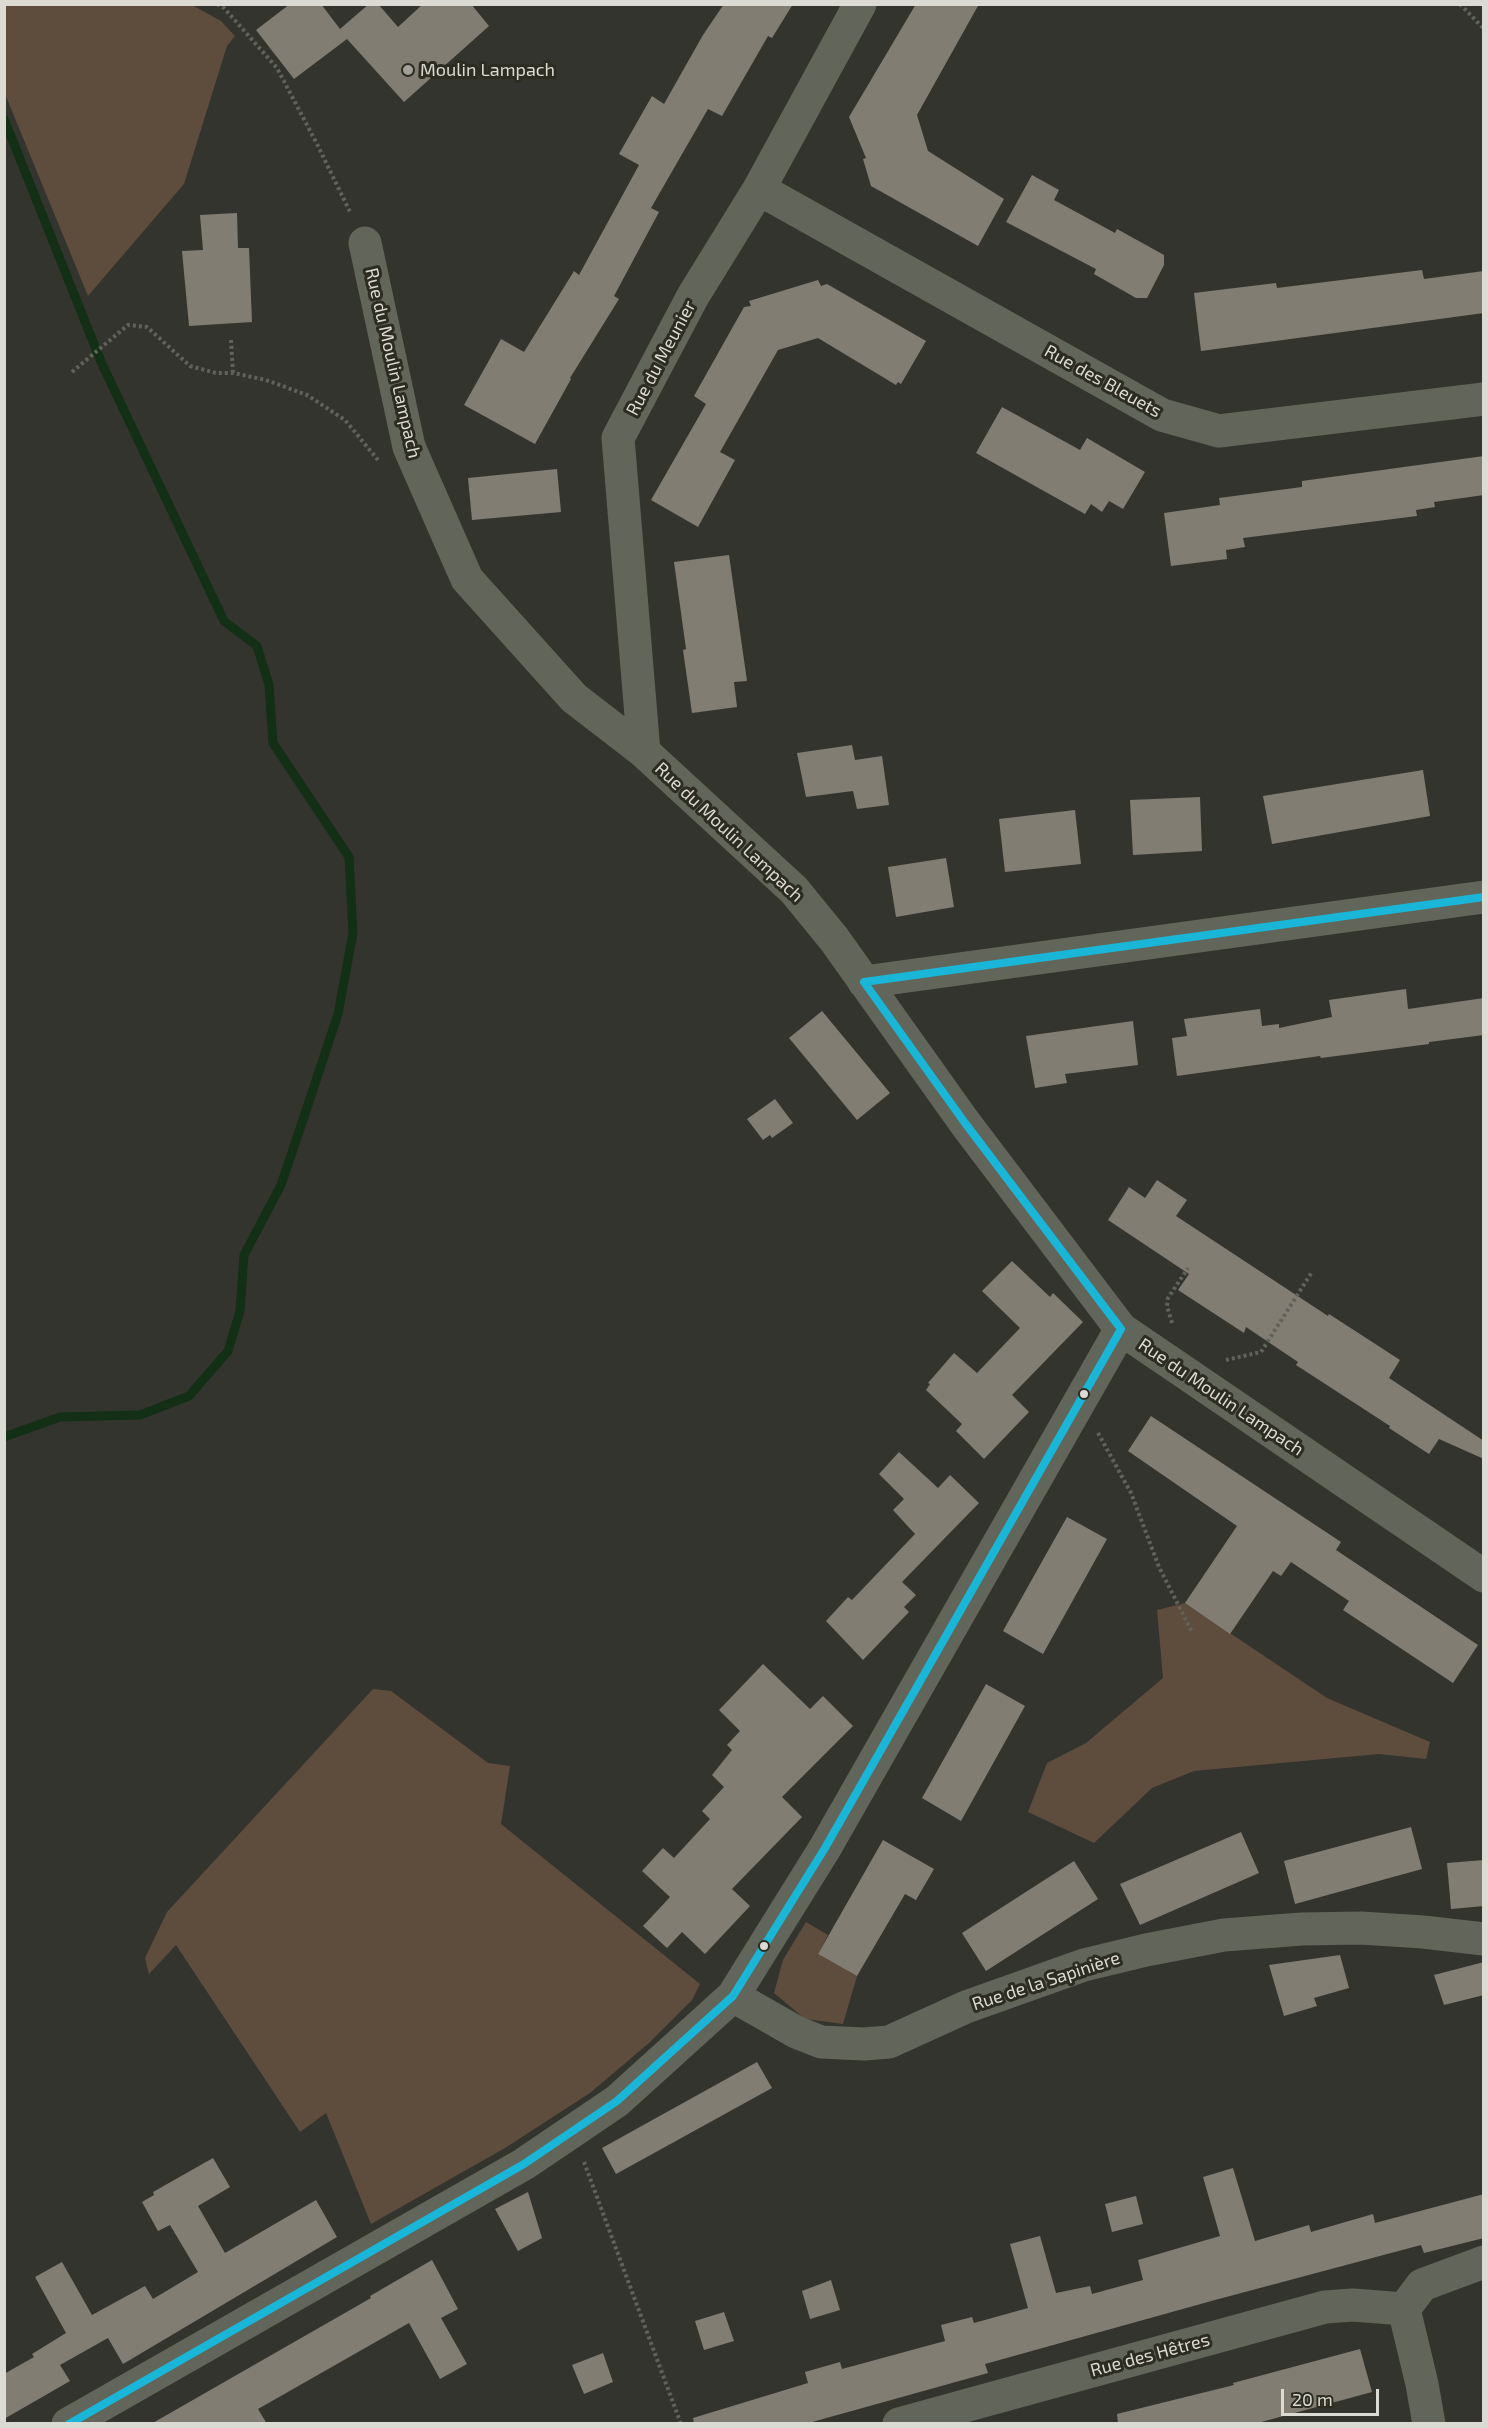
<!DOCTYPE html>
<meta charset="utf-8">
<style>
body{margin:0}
#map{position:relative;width:1488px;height:2428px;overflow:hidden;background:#34342e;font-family:"Exo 2",sans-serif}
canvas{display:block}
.frame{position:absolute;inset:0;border:6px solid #dbdbd3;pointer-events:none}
.scale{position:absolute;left:1281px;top:2389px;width:98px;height:27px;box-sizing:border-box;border:3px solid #dbdbd3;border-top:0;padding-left:8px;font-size:18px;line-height:21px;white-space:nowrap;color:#dbdbd3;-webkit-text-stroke:4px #2d2c21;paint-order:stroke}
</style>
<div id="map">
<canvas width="1488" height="2428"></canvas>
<div class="frame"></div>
<div class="scale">20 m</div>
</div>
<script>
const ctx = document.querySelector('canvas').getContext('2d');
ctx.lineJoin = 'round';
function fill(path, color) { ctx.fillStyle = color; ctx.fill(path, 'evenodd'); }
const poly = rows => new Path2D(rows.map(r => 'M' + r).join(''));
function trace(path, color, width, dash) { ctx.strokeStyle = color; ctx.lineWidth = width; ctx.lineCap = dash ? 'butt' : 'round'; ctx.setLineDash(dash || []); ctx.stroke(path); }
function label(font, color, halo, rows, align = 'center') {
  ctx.font = font + ' "Exo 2",sans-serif'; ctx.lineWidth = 6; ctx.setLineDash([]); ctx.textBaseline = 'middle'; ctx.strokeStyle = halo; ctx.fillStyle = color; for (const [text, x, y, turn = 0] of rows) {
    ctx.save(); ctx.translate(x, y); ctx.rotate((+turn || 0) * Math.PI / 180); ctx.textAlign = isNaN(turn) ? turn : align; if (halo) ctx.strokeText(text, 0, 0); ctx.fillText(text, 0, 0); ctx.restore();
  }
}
const green = poly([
 [4,5,192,5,221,21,235,36,227,46,184,184,88,296,5,94],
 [1185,1603,1327,1698,1430,1742,1426,1759,1379,1754,1194,1771,1152,1788,1094,1843,1028,1812,1047,1763,1086,1743,1163,1678,1157,1610],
 [373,1689,391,1691,488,1763,510,1766,501,1824,700,1984,692,2000,649,2043,590,2093,505,2148,371,2224,326,2113,300,2132,176,1945,149,1974,145,1958,167,1912],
 [806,1922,828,1935,818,1954,857,1976,843,2024,805,2019,774,1993,783,1960]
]);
const stream = poly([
 [4,119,102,364,224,621,257,646,269,685,273,743,349,857,353,933,338,1014,305,1114,281,1185,244,1255,240,1311,228,1351,189,1396,140,1415,60,1417,4,1437]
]);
const building = poly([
 [290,4,321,4,340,29,369,4,378,4,398,27,423,4,471,4,489,26,404,102,347,39,294,79,256,30],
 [724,4,793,4,772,38,768,36,722,116,708,109,651,208,659,212,614,296,619,299,570,378,571,379,535,444,464,405,501,339,524,352,574,271,579,275,639,165,619,154,652,96,664,104,703,35],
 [916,4,979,4,917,115,928,151,1004,199,978,246,871,186,863,159,866,158,849,117],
 [1032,175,1059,190,1054,200,1115,233,1117,229,1164,255,1164,265,1147,298,1136,298,1094,274,1096,269,1006,222],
 [237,213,238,248,249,248,252,322,189,326,182,251,203,250,200,215],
 [1422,270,1424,279,1484,271,1484,313,1201,351,1194,293,1276,283,1277,288],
 [818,280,821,286,827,284,926,341,901,384,898,382,896,385,818,338,778,350,720,452,735,460,698,527,651,500,706,404,694,396,744,307,751,306,749,301],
 [1002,407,1080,450,1087,438,1145,472,1123,509,1109,501,1102,512,1091,504,1085,514,976,453],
 [1484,456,1484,495,1434,502,1435,507,1416,510,1417,516,1243,538,1245,547,1226,550,1227,559,1171,566,1164,513,1220,505,1219,498,1302,487,1302,481],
 [557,469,561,512,472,520,468,478],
 [729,555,747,681,734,682,737,707,692,713,683,650,686,649,674,562],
 [852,745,855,760,882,756,889,805,857,809,853,791,806,797,797,753],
 [1423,770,1430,816,1272,844,1263,796],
 [1200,797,1202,851,1133,855,1130,800],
 [1075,810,1081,864,1005,872,999,819],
 [946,858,954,907,896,917,888,867],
 [1406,989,1408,1009,1484,998,1484,1035,1429,1042,1429,1044,1321,1058,1320,1056,1177,1076,1172,1038,1187,1036,1184,1019,1260,1009,1262,1026,1279,1024,1279,1028,1332,1017,1329,1000],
 [822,1011,890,1093,857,1120,789,1038],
 [1133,1021,1138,1065,1065,1074,1067,1083,1035,1088,1026,1036],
 [775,1099,793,1123,772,1138,770,1135,763,1140,747,1119],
 [1157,1180,1187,1200,1176,1216,1328,1316,1329,1314,1400,1360,1389,1378,1484,1441,1484,1459,1439,1439,1429,1454,1389,1428,1390,1426,1296,1365,1298,1362,1246,1327,1244,1333,1178,1290,1189,1274,1108,1220,1129,1187,1145,1198],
 [1012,1261,1050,1297,1053,1293,1083,1322,1012,1395,1029,1412,984,1459,956,1431,962,1424,926,1390,930,1384,928,1383,954,1353,977,1373,1020,1328,982,1291],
 [1151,1416,1341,1542,1336,1550,1478,1645,1453,1683,1343,1610,1349,1601,1291,1562,1281,1576,1273,1571,1230,1634,1185,1603,1237,1526,1128,1451],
 [899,1452,938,1488,950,1475,979,1503,902,1582,916,1595,904,1607,909,1612,863,1660,826,1621,848,1597,852,1600,915,1534,893,1510,904,1499,879,1474],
 [1067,1517,1107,1539,1043,1654,1003,1631],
 [763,1664,810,1709,823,1696,853,1726,782,1797,802,1817,732,1889,750,1906,705,1954,682,1932,667,1948,643,1926,670,1897,642,1871,663,1848,674,1858,710,1819,702,1811,724,1787,712,1775,732,1750,727,1745,740,1731,719,1710],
 [986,1684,1025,1706,961,1821,922,1798],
 [1411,1827,1422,1869,1295,1904,1284,1861],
 [1241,1832,1259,1873,1140,1925,1120,1884],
 [883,1840,934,1869,916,1900,905,1894,857,1976,818,1954],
 [1484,1860,1484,1906,1451,1909,1447,1863],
 [1074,1861,1098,1899,986,1971,962,1933],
 [1340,1955,1349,1988,1314,1998,1317,2006,1284,2016,1269,1965],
 [1484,1962,1484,1995,1444,2005,1434,1975],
 [757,2062,772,2088,616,2174,602,2148],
 [213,2158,230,2187,198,2206,225,2253,316,2200,337,2237,123,2364,108,2338,60,2365,70,2381,4,2419,4,2374,34,2357,32,2354,66,2333,35,2277,62,2262,92,2315,145,2286,153,2299,198,2272,170,2225,158,2231,142,2202,154,2195,153,2192],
 [1233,2168,1255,2241,1309,2225,1311,2232,1373,2214,1375,2223,1484,2194,1484,2238,1424,2253,1421,2245,1215,2300,985,2364,988,2373,805,2424,694,2424,693,2418,808,2383,805,2372,840,2362,842,2369,945,2341,941,2325,972,2317,974,2323,1028,2308,1010,2244,1040,2236,1056,2293,1090,2286,1092,2294,1143,2280,1138,2260,1220,2236,1203,2177],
 [528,2192,542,2238,518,2251,495,2209],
 [1136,2196,1143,2224,1112,2232,1105,2204],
 [432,2260,458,2309,441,2318,467,2364,440,2379,409,2323,258,2409,267,2424,151,2424,371,2298,370,2296],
 [831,2280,840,2310,810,2319,802,2291],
 [724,2312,734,2341,704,2350,695,2321],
 [1360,2349,1372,2392,1254,2424,1118,2424,1117,2414,1234,2385,1233,2383],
 [603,2353,613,2382,584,2394,572,2365]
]);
const path = poly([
 [217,4,224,8,277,68,316,142,351,214],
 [1460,4,1484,29],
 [231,340,233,373],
 [72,372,128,325,147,327,190,366,216,373,233,373,266,380,307,395,345,420,378,460],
 [1172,1323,1167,1306,1168,1298,1188,1268],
 [1226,1360,1261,1352,1312,1272],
 [1098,1433,1131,1493,1159,1567,1192,1632],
 [584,2162,681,2424]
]);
const street = poly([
 [759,189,1162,415,1219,431,1484,399],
 [365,243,409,447,467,579,574,698,644,752,794,890,834,939,965,1123,1121,1329,1484,1576],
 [644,752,618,438,693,296,759,189,860,4],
 [864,982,1484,897],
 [733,1996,796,2032,821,2042,864,2044,889,2042,966,2007,1084,1965,1146,1950,1224,1935,1302,1929,1361,1928,1423,1932,1484,1939],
 [1404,2309,1422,2384,1429,2424],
 [1404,2309,1422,2285,1484,2262],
 [68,2424,524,2164,617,2101,733,1996,825,1848,1121,1329],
 [899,2424,1325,2307,1353,2305,1404,2309]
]);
const bus1 = poly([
 [69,2424,524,2164,617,2101,733,1996,825,1848,1121,1329,965,1123,864,982,1484,897]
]);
const markers = [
 [408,70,6,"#a1a199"],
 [1084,1394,5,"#dbdbd3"],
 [764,1946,5,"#dbdbd3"]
];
const poiNames = [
 ["Moulin Lampach",420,70]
];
const streetNames = [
 ["Rue du Meunier",661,358,-62],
 ["Rue du Moulin Lampach",393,363,77],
 ["Rue des Bleuets",1103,381,29],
 ["Rue du Moulin Lampach",729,832,43],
 ["Rue du Moulin Lampach",1221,1397,34],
 ["Rue de la Sapinière",1046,1981,-18],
 ["Rue des Hêtres",1150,2355,-15]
];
fill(green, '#5e4c3d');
trace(stream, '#132f16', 9);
fill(building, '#827d73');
trace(path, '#60635a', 4, [3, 3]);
trace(street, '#62665a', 33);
trace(bus1, '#1ab6d8', 8);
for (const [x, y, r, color] of markers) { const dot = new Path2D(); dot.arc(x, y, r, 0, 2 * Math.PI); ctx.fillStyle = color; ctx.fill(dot); trace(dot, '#2d2c21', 2); }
label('18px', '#dbdbd3', '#2d2c21', poiNames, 'left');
label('18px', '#dbdbd3', '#2d2c21', streetNames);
</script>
